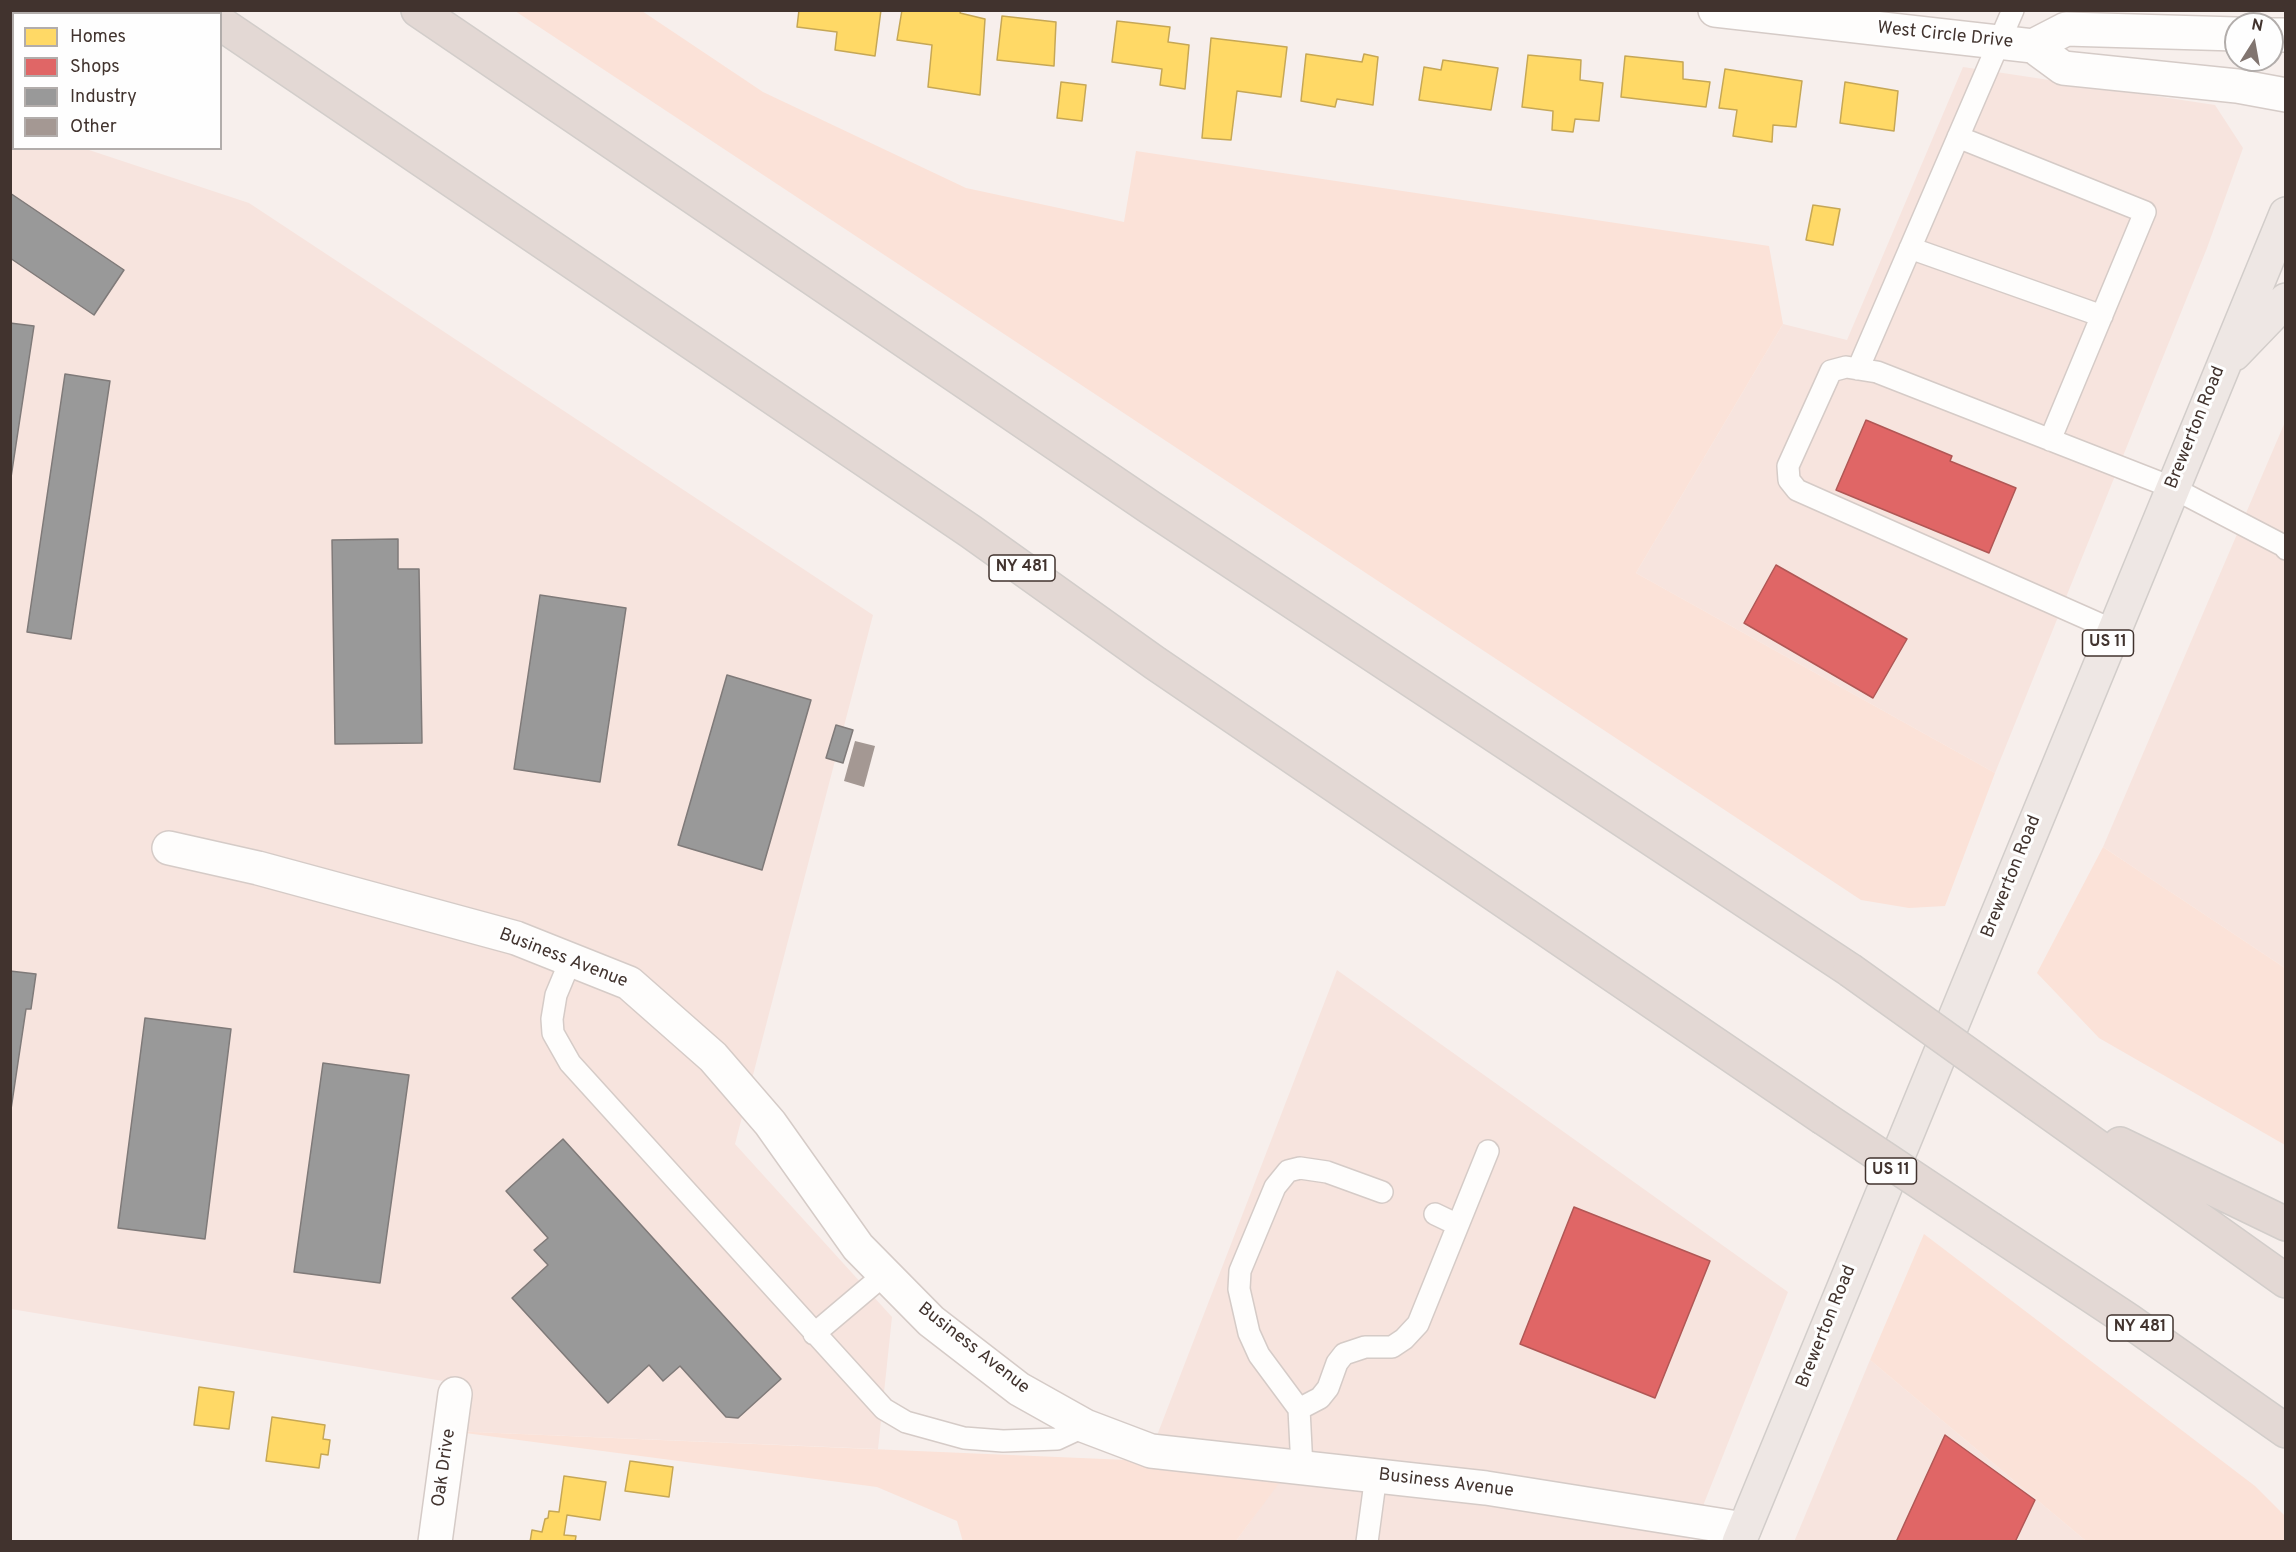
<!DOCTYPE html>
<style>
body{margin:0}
#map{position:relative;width:2296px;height:1552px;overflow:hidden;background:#f7efec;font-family:Overpass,sans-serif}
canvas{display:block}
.frame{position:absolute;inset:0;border:12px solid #41332e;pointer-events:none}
.legend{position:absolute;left:12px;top:12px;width:210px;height:138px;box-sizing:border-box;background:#fefefe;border:2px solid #b2adab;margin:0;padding:8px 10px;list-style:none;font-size:18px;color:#41332e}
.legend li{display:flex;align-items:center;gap:12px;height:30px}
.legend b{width:30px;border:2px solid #b2adab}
.north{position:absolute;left:2224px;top:12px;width:60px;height:60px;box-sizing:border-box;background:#fefefe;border:2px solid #b2adab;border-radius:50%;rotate:11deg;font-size:16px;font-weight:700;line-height:24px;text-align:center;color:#41332e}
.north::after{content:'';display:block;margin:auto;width:21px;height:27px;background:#817570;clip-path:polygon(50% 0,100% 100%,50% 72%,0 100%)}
</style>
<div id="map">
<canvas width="2296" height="1552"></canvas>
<div class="frame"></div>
<ul class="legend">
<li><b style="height:16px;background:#ffd966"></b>Homes</li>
<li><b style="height:16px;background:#e06666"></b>Shops</li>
<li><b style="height:16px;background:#999"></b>Industry</li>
<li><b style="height:16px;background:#a49893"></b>Other</li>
</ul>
<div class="north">N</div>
</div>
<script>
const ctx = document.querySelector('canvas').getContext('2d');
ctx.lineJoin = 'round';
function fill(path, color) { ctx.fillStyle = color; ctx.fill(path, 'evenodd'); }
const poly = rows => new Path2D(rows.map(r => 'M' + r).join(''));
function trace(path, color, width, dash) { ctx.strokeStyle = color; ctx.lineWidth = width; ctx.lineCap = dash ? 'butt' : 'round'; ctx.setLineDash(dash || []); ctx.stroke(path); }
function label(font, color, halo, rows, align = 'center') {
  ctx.font = font + ' Overpass,sans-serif'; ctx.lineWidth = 6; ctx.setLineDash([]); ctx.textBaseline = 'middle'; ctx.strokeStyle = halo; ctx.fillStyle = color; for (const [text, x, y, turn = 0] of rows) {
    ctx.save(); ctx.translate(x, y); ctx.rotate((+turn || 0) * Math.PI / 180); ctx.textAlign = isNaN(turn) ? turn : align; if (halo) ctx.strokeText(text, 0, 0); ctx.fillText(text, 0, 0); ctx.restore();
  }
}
const built = poly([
 [1963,67,2215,105,2243,148,2207,248,1995,773,1636,573,1783,324,1847,340],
 [10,124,13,125,14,148,86,149,249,203,873,615,735,1144,892,1317,878,1449,450,1431,449,1382,11,1309],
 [2285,422,2285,968,2103,847],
 [1337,970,1788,1292,1689,1541,1236,1541,1288,1469,1151,1451],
 [1870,1360,2086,1541,1794,1542]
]);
const green = poly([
 [515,11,642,11,763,92,966,188,1124,222,1136,151,1769,246,1783,324,1636,573,1995,773,1945,906,1909,908,1861,900],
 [2103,847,2285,968,2285,1145,2099,1038,2037,973],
 [1924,1234,2255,1486,2285,1516,2285,1541,2086,1541,1870,1360],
 [450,1431,1291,1467,1236,1541,963,1542,957,1521,877,1487]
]);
const homes = poly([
 [799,10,881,10,875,56,835,50,837,32,797,27,799,10],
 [902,10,961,10,960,13,985,19,980,95,928,87,932,45,897,40,902,10],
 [1002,16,1056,22,1054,66,997,60,1002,16],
 [1117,21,1170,27,1168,42,1189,45,1185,89,1160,85,1162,69,1112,62,1117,21],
 [1211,38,1287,47,1281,97,1237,91,1231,140,1202,138,1211,38],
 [1306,54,1362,62,1364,54,1378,57,1373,105,1337,99,1335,107,1301,101,1306,54],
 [1528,55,1581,60,1580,80,1603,83,1599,121,1575,119,1573,132,1552,130,1553,111,1522,107,1528,55],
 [1625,56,1683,62,1683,79,1710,82,1706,107,1621,97,1625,56],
 [1443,60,1498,68,1491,110,1419,100,1424,67,1441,70,1443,60],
 [1725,69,1802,81,1796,127,1773,125,1772,142,1733,136,1737,110,1719,108,1725,69],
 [1061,82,1086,85,1082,121,1057,118,1061,82],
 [1845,82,1898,91,1894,131,1840,123,1845,82],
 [1813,205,1840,209,1833,245,1806,240,1813,205],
 [199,1387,234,1392,229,1429,194,1425,199,1387],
 [272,1417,325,1425,323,1439,330,1440,328,1455,321,1454,319,1468,266,1461,272,1417],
 [630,1461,673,1467,669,1497,625,1491,630,1461],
 [564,1476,606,1482,600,1520,567,1515,564,1535,576,1536,575,1542,530,1542,532,1530,542,1532,545,1519,548,1518,549,1511,559,1512,564,1476]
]);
const shops = poly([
 [1866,420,1952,456,1950,461,2016,488,1989,553,1836,490,1866,420],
 [1776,565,1907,639,1873,698,1744,623,1776,565],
 [1574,1207,1710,1261,1655,1398,1520,1344,1574,1207],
 [1945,1435,2035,1500,2015,1542,1896,1542,1945,1435]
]);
const industry = poly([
 [10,193,124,270,94,315,10,258,10,193],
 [10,323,34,326,10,484,10,323],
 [65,374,110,381,71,639,27,632,65,374],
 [398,539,398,569,419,569,422,743,335,744,332,540,398,539],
 [540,595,626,608,600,782,514,769,540,595],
 [727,675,811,700,762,870,678,845,727,675],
 [836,725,853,730,843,763,826,758,836,725],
 [10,971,36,974,31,1009,26,1009,10,1116,10,971],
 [145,1018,231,1029,205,1239,118,1228,145,1018],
 [323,1063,409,1075,380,1283,294,1272,323,1063],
 [563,1139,781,1379,738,1418,726,1417,680,1366,663,1381,649,1365,608,1403,512,1298,548,1265,534,1250,548,1238,506,1191,563,1139]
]);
const building = poly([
 [855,741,875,746,864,787,844,781]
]);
const service = poly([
 [1958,137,2145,212,2050,440],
 [1910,248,2102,316],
 [1858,369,2013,10],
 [2113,630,1797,490,1789,480,1788,466,1831,371,1846,367,1877,372,2171,487,2284,546,2286,549],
 [571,959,556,995,552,1019,553,1033,570,1063,884,1409,906,1422,964,1438,1003,1441,1057,1439,1085,1426],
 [1435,1214,1458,1225],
 [814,1334,885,1274],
 [1299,1409,1320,1398,1328,1388,1337,1363,1344,1354,1365,1347,1392,1347,1404,1339,1418,1324,1488,1151],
 [1302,1468,1299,1409,1259,1355,1249,1333,1239,1289,1240,1271,1275,1187,1288,1171,1300,1168,1327,1172,1382,1192],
 [1367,1542,1376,1475]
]);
const minor = poly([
 [1715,10,2033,46,2063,68,2237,86,2286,95],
 [2272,35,2286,35],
 [2033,46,2066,29,2236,34],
 [169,848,258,868,516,938,629,983,713,1057,770,1123,858,1247,931,1321,1019,1389,1085,1426,1151,1451,1486,1488,1744,1529],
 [435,1542,455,1394]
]);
const primary = poly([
 [2234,354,2286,300],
 [1739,1542,2286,214]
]);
const motorway = poly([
 [418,10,1151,508,1850,970],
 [220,23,970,531,1155,663,1822,1117],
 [2036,1103,2286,1281],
 [2120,1144,2286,1224],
 [1992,1230,2128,1320,2286,1431]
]);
const motorwayBridge = poly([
 [1850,970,2036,1103],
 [1822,1117,1992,1230]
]);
const shields = [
 [1022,568,66],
 [2108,643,51],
 [1891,1171,51],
 [2140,1328,66]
];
const shieldNames = [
 ["NY 481",1022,568],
 ["US 11",2108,643],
 ["US 11",1891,1171],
 ["NY 481",2140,1328]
];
const streetNames = [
 ["West Circle Drive",1945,36,6],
 ["Brewerton Road",2196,428,-68],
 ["Brewerton Road",2012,877,-68],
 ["Business Avenue",563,959,21],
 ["Brewerton Road",1827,1327,-68],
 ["Business Avenue",973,1349,38],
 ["Oak Drive",445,1468,-82],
 ["Business Avenue",1446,1484,7]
];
fill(built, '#f7e4de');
fill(green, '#fbe2d8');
fill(homes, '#ffd966');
trace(homes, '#c6a755', 1.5);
fill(shops, '#e06666');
trace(shops, '#b05755', 1.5);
fill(industry, '#999');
trace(industry, '#7f7a79', 1.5);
fill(building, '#a49893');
trace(service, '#d5cbc7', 24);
trace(minor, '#d5cbc7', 36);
trace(primary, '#d2cdca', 36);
trace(motorway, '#d2cdca', 36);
trace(service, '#fefdfc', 21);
trace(minor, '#fefdfc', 33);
trace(primary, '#eee7e4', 33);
trace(motorway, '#e3d8d4', 33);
trace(motorwayBridge, '#d2cdca', 36, []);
trace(motorwayBridge, '#e3d8d4', 33);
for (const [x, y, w] of shields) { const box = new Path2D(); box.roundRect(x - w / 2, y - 13, w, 26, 4.5); ctx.fillStyle = '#fefefe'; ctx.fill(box); trace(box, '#41332e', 1.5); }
label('bold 16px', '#41332e', null, shieldNames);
label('18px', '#41332e', '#fefefe', streetNames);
</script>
